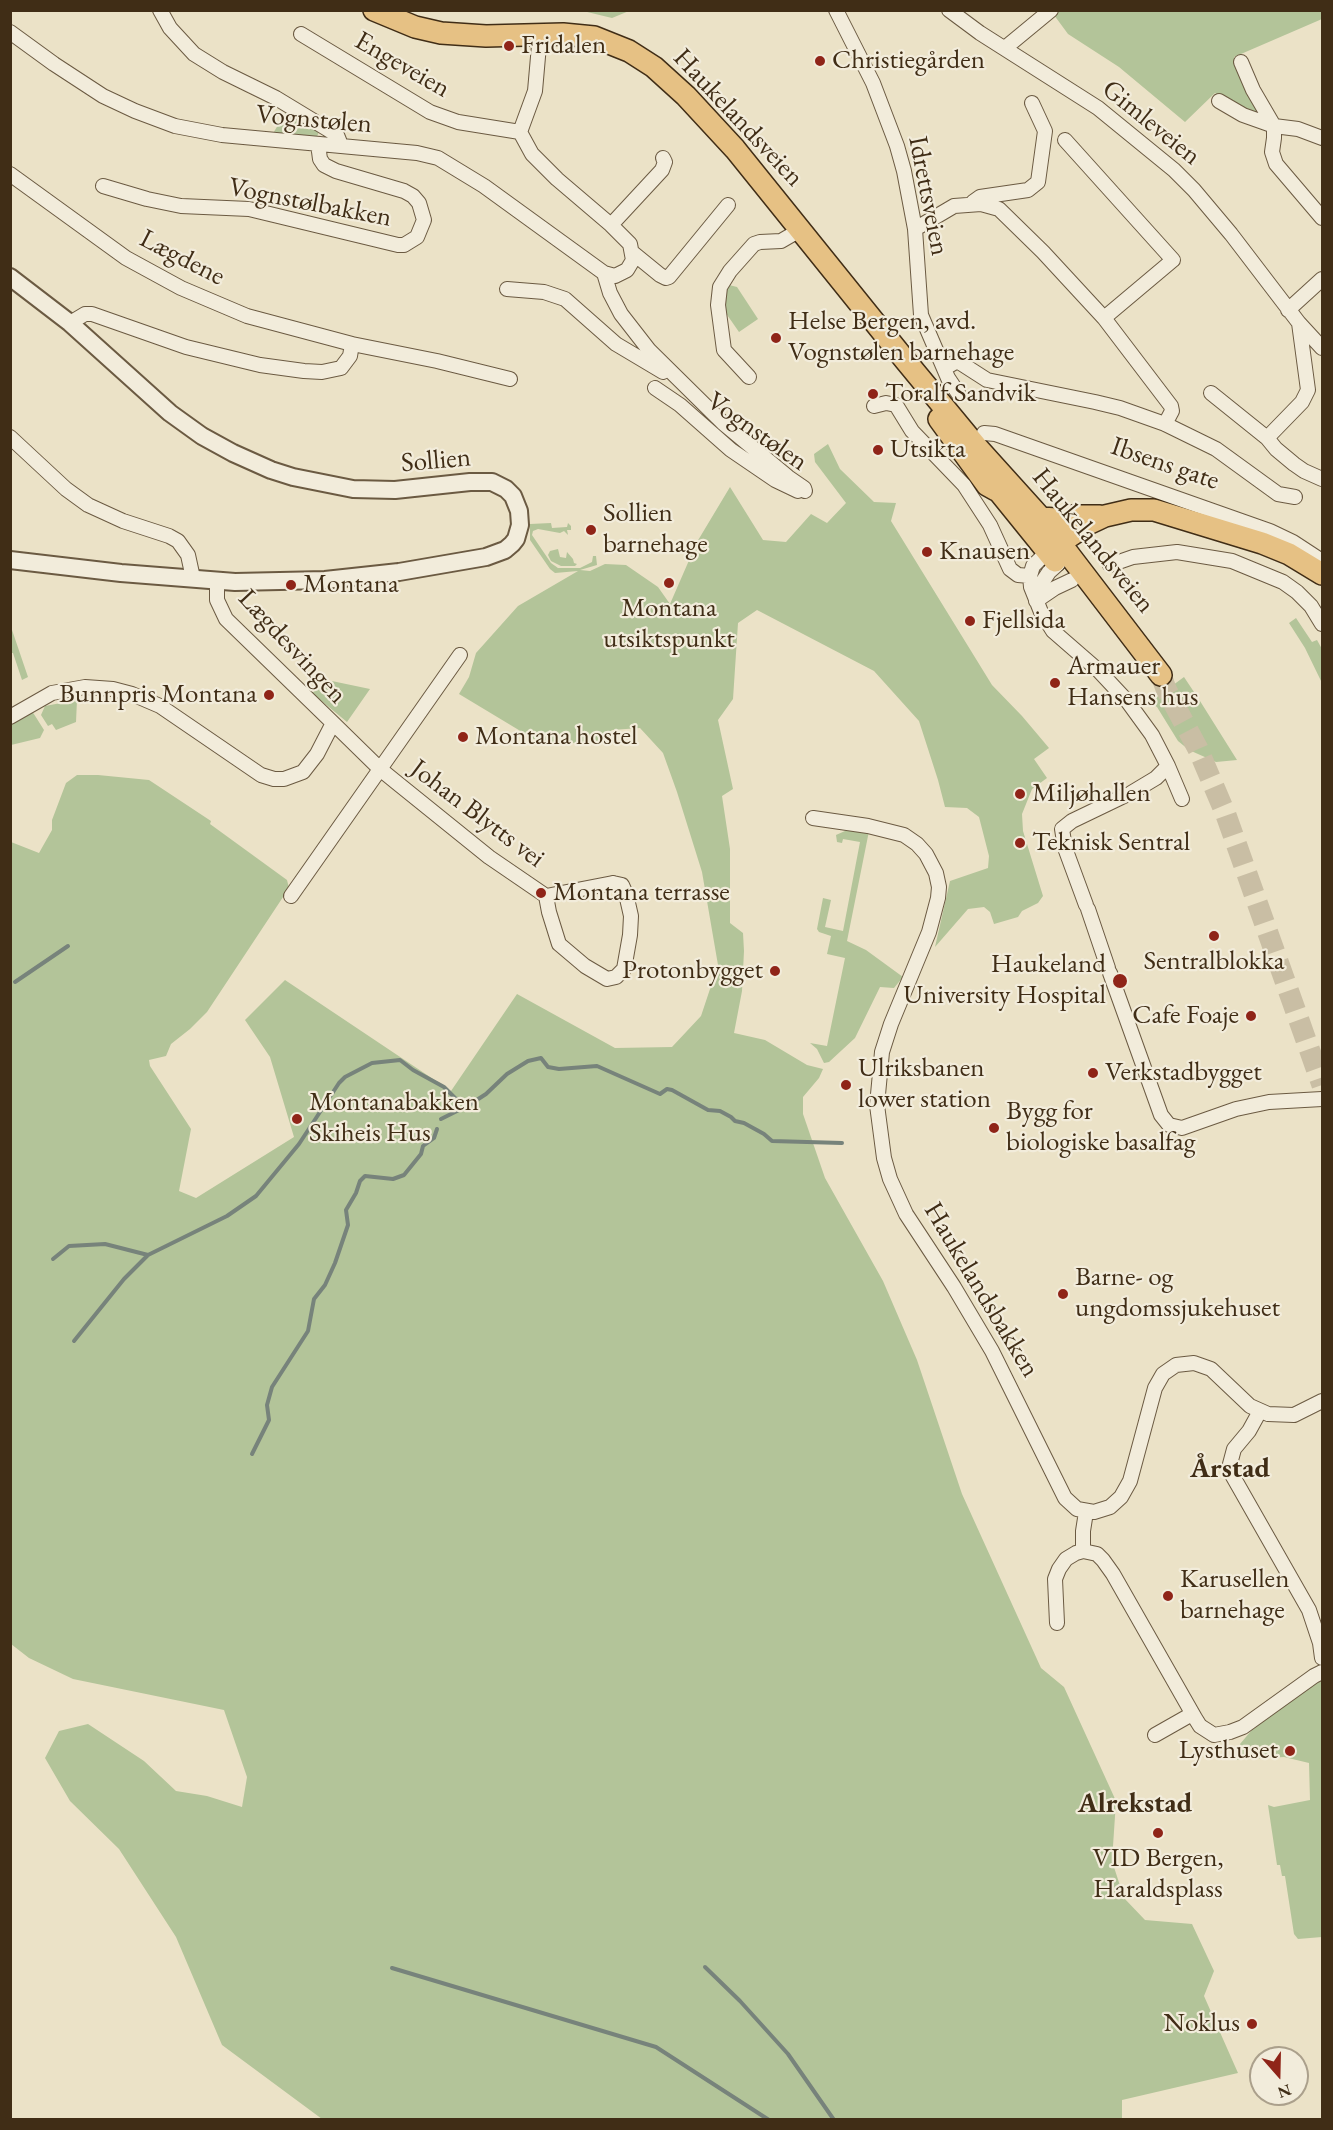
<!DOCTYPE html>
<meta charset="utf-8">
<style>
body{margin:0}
#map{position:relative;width:1333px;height:2130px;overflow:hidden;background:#ebe2c7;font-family:"EB Garamond",serif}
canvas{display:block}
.frame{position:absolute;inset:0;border:12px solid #402d16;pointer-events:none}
.north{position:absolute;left:1249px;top:2046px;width:60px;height:60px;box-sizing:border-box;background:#f2ecdb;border:2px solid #aba08c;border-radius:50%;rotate:160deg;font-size:16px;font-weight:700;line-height:24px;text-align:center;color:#402d16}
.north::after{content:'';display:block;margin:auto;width:21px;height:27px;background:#8f2418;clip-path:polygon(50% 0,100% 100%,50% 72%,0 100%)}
</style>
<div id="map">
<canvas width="1333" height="2130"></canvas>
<div class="frame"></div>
<div class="north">N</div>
</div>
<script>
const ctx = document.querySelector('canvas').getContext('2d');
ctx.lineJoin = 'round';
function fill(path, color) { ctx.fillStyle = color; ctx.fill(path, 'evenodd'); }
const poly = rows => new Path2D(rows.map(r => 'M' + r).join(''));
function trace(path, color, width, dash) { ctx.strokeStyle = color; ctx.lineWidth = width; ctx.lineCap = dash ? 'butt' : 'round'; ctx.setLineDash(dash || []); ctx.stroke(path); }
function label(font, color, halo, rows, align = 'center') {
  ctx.font = font + ' "EB Garamond",serif'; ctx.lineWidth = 4.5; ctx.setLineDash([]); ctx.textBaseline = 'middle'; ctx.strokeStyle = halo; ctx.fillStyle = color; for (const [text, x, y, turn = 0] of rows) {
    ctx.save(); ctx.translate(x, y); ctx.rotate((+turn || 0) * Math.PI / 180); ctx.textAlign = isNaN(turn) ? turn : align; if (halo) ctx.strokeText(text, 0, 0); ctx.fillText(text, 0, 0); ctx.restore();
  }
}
const green = poly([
 [1059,10,1322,10,1322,19,1234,57,1243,82,1261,114,1253,117,1215,93,1185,122,1119,67,1068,34,1054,15],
 [583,11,629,10,629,11,612,18],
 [286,112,319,131,317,137,314,139,272,135],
 [729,285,737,287,758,319,739,332,723,309,724,287],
 [828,444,840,469,874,502,896,503,891,521,992,685,1022,716,1049,748,1034,759,1047,778,1032,789,1022,814,1023,831,1043,896,1038,903,1022,911,1018,917,994,924,990,912,984,907,968,909,935,947,950,881,988,868,989,856,979,817,967,808,945,807,938,780,919,721,874,671,757,610,738,623,733,699,718,720,733,789,722,796,730,849,730,923,743,933,744,951,742,991,734,1033,765,1040,807,1065,823,1069,819,1078,803,1097,803,1114,825,1178,883,1281,917,1360,962,1494,1041,1668,1064,1687,1116,1801,1112,1861,1124,1898,1145,1920,1192,1924,1214,1971,1204,1996,1238,2073,1122,2100,1122,2119,322,2119,222,2045,176,1937,119,1849,70,1801,45,1758,59,1731,88,1724,144,1761,176,1791,207,1796,242,1807,247,1777,224,1710,73,1679,29,1658,11,1644,11,842,39,853,52,830,52,820,66,783,77,775,98,775,149,780,211,821,210,824,287,880,289,888,207,1012,190,1029,171,1044,166,1056,149,1060,150,1066,191,1129,179,1191,196,1198,294,1137,270,1057,245,1020,285,980,451,1091,517,994,615,1048,672,1047,701,1016,718,965,702,872,677,792,663,753,640,728,612,730,598,742,542,744,459,694,469,677,476,653,518,606,578,571,555,573,550,569,530,540,530,524,551,523,552,528,567,527,568,523,571,526,571,530,567,530,568,535,564,531,560,533,538,529,533,531,532,535,551,563,558,568,580,568,592,562,593,556,596,556,597,565,580,570,590,571,605,564,626,565,658,587,670,604,697,542,730,487,763,540,786,542,811,514,827,523,846,503,815,462,814,454],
 [558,549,560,557,566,558,567,552,573,559,574,563,577,564,575,566,561,566,551,561,548,555,550,551],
 [1296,618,1312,642,1317,640,1322,649,1322,683,1305,648,1289,623],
 [11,627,28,677,22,680,13,653,11,653],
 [1184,677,1200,701,1237,760,1216,762,1189,750,1178,741,1157,707,1150,702],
 [327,680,370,689,347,722,312,693],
 [77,700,76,722,56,730,52,724,48,726,41,715,45,706],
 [32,711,44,730,40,738,11,745,11,722],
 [845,831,869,831,847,941,866,950,903,977,894,988,880,987,855,1038,829,1062,824,1063,817,1049,810,1043,827,1046,845,958,827,954,831,936,819,932,817,929,823,898,831,900,825,927,843,931,860,842,843,839,842,843,837,842,836,835],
 [1322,1681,1322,1833,1321,1836,1322,1851,1322,1937,1298,1939,1294,1934,1285,1876,1282,1876,1280,1865,1277,1865,1268,1805,1274,1807,1310,1800,1309,1763,1284,1757,1236,1760,1240,1744,1251,1731,1302,1689]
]);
const stream = poly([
 [15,982,68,946],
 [441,1119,469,1105],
 [53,1259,69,1246,105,1244,148,1255],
 [74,1341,124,1279,148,1255,227,1216,256,1196,299,1144,339,1083,345,1077,372,1063,400,1060,413,1070,444,1087,455,1098,469,1105,486,1094,507,1074,528,1061,541,1058,548,1067,559,1069,597,1066,660,1094,667,1089,672,1090,708,1110,720,1111,731,1117,735,1121,744,1123,764,1134,772,1141,842,1143],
 [252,1454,269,1420,267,1405,272,1387,308,1331,314,1299,325,1285,335,1263,348,1225,346,1210,356,1193,360,1181,365,1176,393,1179,404,1175,421,1154,423,1146,434,1138,437,1129],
 [705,1967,740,2001,788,2054,834,2120],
 [392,1968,656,2047,769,2120]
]);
const primaryTunnel = poly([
 [1161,675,1166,689,1198,749,1226,815,1322,1085]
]);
const minor = poly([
 [160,10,170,28,194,54,223,72,276,98,337,135,341,145],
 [836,10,873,83,897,146,904,171,915,229,921,315,948,378,958,393],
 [949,10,980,33,1098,108,1174,170,1194,190,1231,234,1299,323,1322,348],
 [10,32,54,64,103,96,135,111,175,126,222,135,417,153,438,158,484,186,604,273,615,276,627,270,633,260,630,244,611,225,557,179,532,154,520,132],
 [301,34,430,112,458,122,520,132],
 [1005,48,1051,10],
 [1241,62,1253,90,1274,126,1298,129,1322,138],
 [1219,101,1243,115,1274,126,1274,138,1272,152,1276,164,1322,218],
 [520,132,535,91,540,34],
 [1065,140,1173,260,1104,318],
 [10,174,126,258,181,288,247,316,352,344,350,356,341,368,322,372,304,371,260,365,186,347,92,314,85,314,70,323],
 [103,186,147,199,181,206,249,209,398,245,404,245,417,237,424,220,419,203,413,196,404,191,336,171,324,165,320,159,318,144],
 [973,202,980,197,1028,190,1038,182,1045,131,1032,103],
 [611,225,662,170,665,162,663,158],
 [915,229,954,206,981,204,999,209,1043,252,1104,318,1171,406,1172,411,1165,424],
 [633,253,660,275,666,278,669,277,728,205],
 [604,273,610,293,621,314,649,350,723,423,788,477,804,488,805,491],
 [507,289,544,292,565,299,616,344,663,372],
 [1288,310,1322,279],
 [352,344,437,361,510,379],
 [945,368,954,363,959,362,987,380,1095,402,1120,408,1165,424,1216,449,1278,494,1295,497],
 [749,377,724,350,718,305,720,287,730,271,754,244,760,242,781,241,800,230],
 [655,388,680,405,731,450,775,480,798,491],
 [1211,393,1267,438,1276,449,1294,464,1304,471,1322,479],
 [874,406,886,403,896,405,912,431,964,485,990,525,1010,569,1018,575,1030,576],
 [984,433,995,434,1270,531,1293,542,1322,561],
 [10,437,66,489,88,505,123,521,169,536,178,541,188,555,193,578],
 [1267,438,1302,402,1308,390,1299,323],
 [1048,551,1033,566,1030,576,1031,587,1041,612,1053,631,1099,671,1128,702,1152,735,1168,766,1156,778,1131,793],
 [1110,565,1133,557,1177,552,1232,561,1283,582,1297,592,1311,606,1322,624],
 [1036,601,1041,584,1049,572,1058,564],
 [1036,601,1055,588,1072,580],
 [10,717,52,693,85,687,113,689,132,694,160,706,261,775,274,779,284,779,303,772,317,754,333,723,226,619,217,600,217,580],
 [333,723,380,769,396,782,489,857,546,896],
 [1168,766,1182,799],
 [813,818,868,826,904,835,917,844,926,854,936,873,939,887,938,898,929,932,891,1024,882,1052,877,1105,884,1158,890,1179,906,1214,954,1287,992,1351,1065,1498,1077,1509,1094,1512,1110,1507,1121,1497,1130,1481,1155,1388,1163,1374,1176,1365,1194,1363,1211,1369,1250,1406,1268,1414,1294,1415,1322,1401],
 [613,883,622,885,626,894,631,916,630,935,624,969,616,977,607,979,585,966,559,944,549,912,546,896,613,883],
 [291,896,460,655],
 [1086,905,1065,848,1062,829,1072,821,1126,795],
 [1088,909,1108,968],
 [1110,973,1161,1115,1169,1125,1182,1128,1236,1109,1269,1102,1322,1099],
 [1260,1411,1249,1431,1234,1449,1230,1464,1231,1473,1309,1610,1320,1643,1322,1658],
 [1083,1551,1083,1531,1086,1512],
 [1057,1623,1055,1579,1059,1569,1066,1559,1076,1553,1083,1551,1097,1554,1103,1560,1113,1574,1195,1718,1200,1726,1214,1735,1230,1732,1243,1727,1314,1676,1322,1672],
 [1155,1735,1192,1714]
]);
const tertiary = poly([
 [10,277,70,323,170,413,202,436,233,453,271,470,293,477,353,489,395,490,470,482,492,482,506,489,513,496,519,511,520,525,516,539,512,544,505,550,486,557,399,572,325,580,235,582,121,573,10,560]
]);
const primary = poly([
 [374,10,415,27,441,33,486,36,563,34,594,37,629,51,654,67,686,96,735,149,905,360,976,446,1041,518,1161,675],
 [939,419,987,485,996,490],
 [990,473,1000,493,1055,561],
 [1041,518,1056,519,1072,516,1100,516],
 [1048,551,1088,524,1105,516,1131,510,1154,510,1262,543,1289,554,1322,574]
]);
const markers = [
 [509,46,6,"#8f2418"],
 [820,61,6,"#8f2418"],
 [776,338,6,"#8f2418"],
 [873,394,6,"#8f2418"],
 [878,450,6,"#8f2418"],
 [591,530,6,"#8f2418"],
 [927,552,6,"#8f2418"],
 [669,583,6,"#8f2418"],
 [291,585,6,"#8f2418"],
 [970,621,6,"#8f2418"],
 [1055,683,6,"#8f2418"],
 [269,695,6,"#8f2418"],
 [463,737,6,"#8f2418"],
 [1020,794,6,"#8f2418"],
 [1020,843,6,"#8f2418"],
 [541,893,6,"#8f2418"],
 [1214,936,6,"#8f2418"],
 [775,971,6,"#8f2418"],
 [1120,981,8,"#8f2418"],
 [1251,1016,6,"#8f2418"],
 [1093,1073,6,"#8f2418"],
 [846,1085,6,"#8f2418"],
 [297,1119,6,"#8f2418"],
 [994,1128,6,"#8f2418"],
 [1063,1294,6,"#8f2418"],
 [1168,1596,6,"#8f2418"],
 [1290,1751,6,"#8f2418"],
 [1158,1833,6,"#8f2418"],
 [1252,2024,6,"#8f2418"]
];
const poiNames = [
 ["Fridalen",521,46],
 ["Christiegården",832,61],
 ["Helse Bergen, avd.",788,322],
 ["Vognstølen barnehage",788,353],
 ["Toralf Sandvik",885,394],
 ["Utsikta",890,450],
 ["Sollien",603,514],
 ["barnehage",603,545],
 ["Knausen",939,552],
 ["Montana",303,585],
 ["Montana",669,609,"center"],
 ["utsiktspunkt",669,640,"center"],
 ["Fjellsida",982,621],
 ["Armauer",1067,667],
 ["Hansens hus",1067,698],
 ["Bunnpris Montana",257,695,"right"],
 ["Montana hostel",475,737],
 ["Miljøhallen",1032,794],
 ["Teknisk Sentral",1032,843],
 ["Montana terrasse",553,893],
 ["Sentralblokka",1214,962,"center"],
 ["Haukeland",1106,965,"right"],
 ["University Hospital",1106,996,"right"],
 ["Protonbygget",763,971,"right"],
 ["Cafe Foaje",1239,1016,"right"],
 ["Ulriksbanen",858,1069],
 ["lower station",858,1100],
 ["Verkstadbygget",1105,1073],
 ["Montanabakken",309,1103],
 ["Skiheis Hus",309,1134],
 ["Bygg for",1006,1112],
 ["biologiske basalfag",1006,1143],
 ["Barne- og",1075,1278],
 ["ungdomssjukehuset",1075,1309],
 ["Karusellen",1180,1580],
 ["barnehage",1180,1611],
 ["Lysthuset",1278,1751,"right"],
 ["VID Bergen,",1158,1859,"center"],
 ["Haraldsplass",1158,1890,"center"],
 ["Noklus",1240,2024,"right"]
];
const streetNames = [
 ["Engeveien",402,65,30],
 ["Haukelandsveien",738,118,47],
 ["Vognstølen",314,120,5],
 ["Gimleveien",1151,123,39],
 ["Idrettsveien",928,196,79],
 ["Vognstølbakken",310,203,11],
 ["Lægdene",182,258,27],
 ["Vognstølen",757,432,35],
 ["Sollien",436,461,-5],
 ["Ibsens gate",1165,464,19],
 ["Haukelandsveien",1093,541,51],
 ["Lægdesvingen",292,647,47],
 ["Johan Blytts vei",477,814,37],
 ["Haukelandsbakken",981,1290,59]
];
const neighbourhoodNames = [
 ["Årstad",1230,1469],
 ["Alrekstad",1135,1804]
];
fill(green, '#b3c499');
trace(stream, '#77837b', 4);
trace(primaryTunnel, '#c9bea4', 21, [21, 10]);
trace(minor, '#6b5a42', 16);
trace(tertiary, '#6b5a42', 20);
trace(primary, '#402d16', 24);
trace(minor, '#f2ecdb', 14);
trace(tertiary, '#f2ecdb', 16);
trace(primary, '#e6c184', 21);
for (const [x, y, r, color] of markers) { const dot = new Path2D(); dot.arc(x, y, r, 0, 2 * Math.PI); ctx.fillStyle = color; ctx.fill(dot); trace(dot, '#f2ecdb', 2); }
label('27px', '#402d16', '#f2ecdb', poiNames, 'left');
label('27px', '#402d16', '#f2ecdb', streetNames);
label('bold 28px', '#402d16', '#f2ecdb', neighbourhoodNames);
</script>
